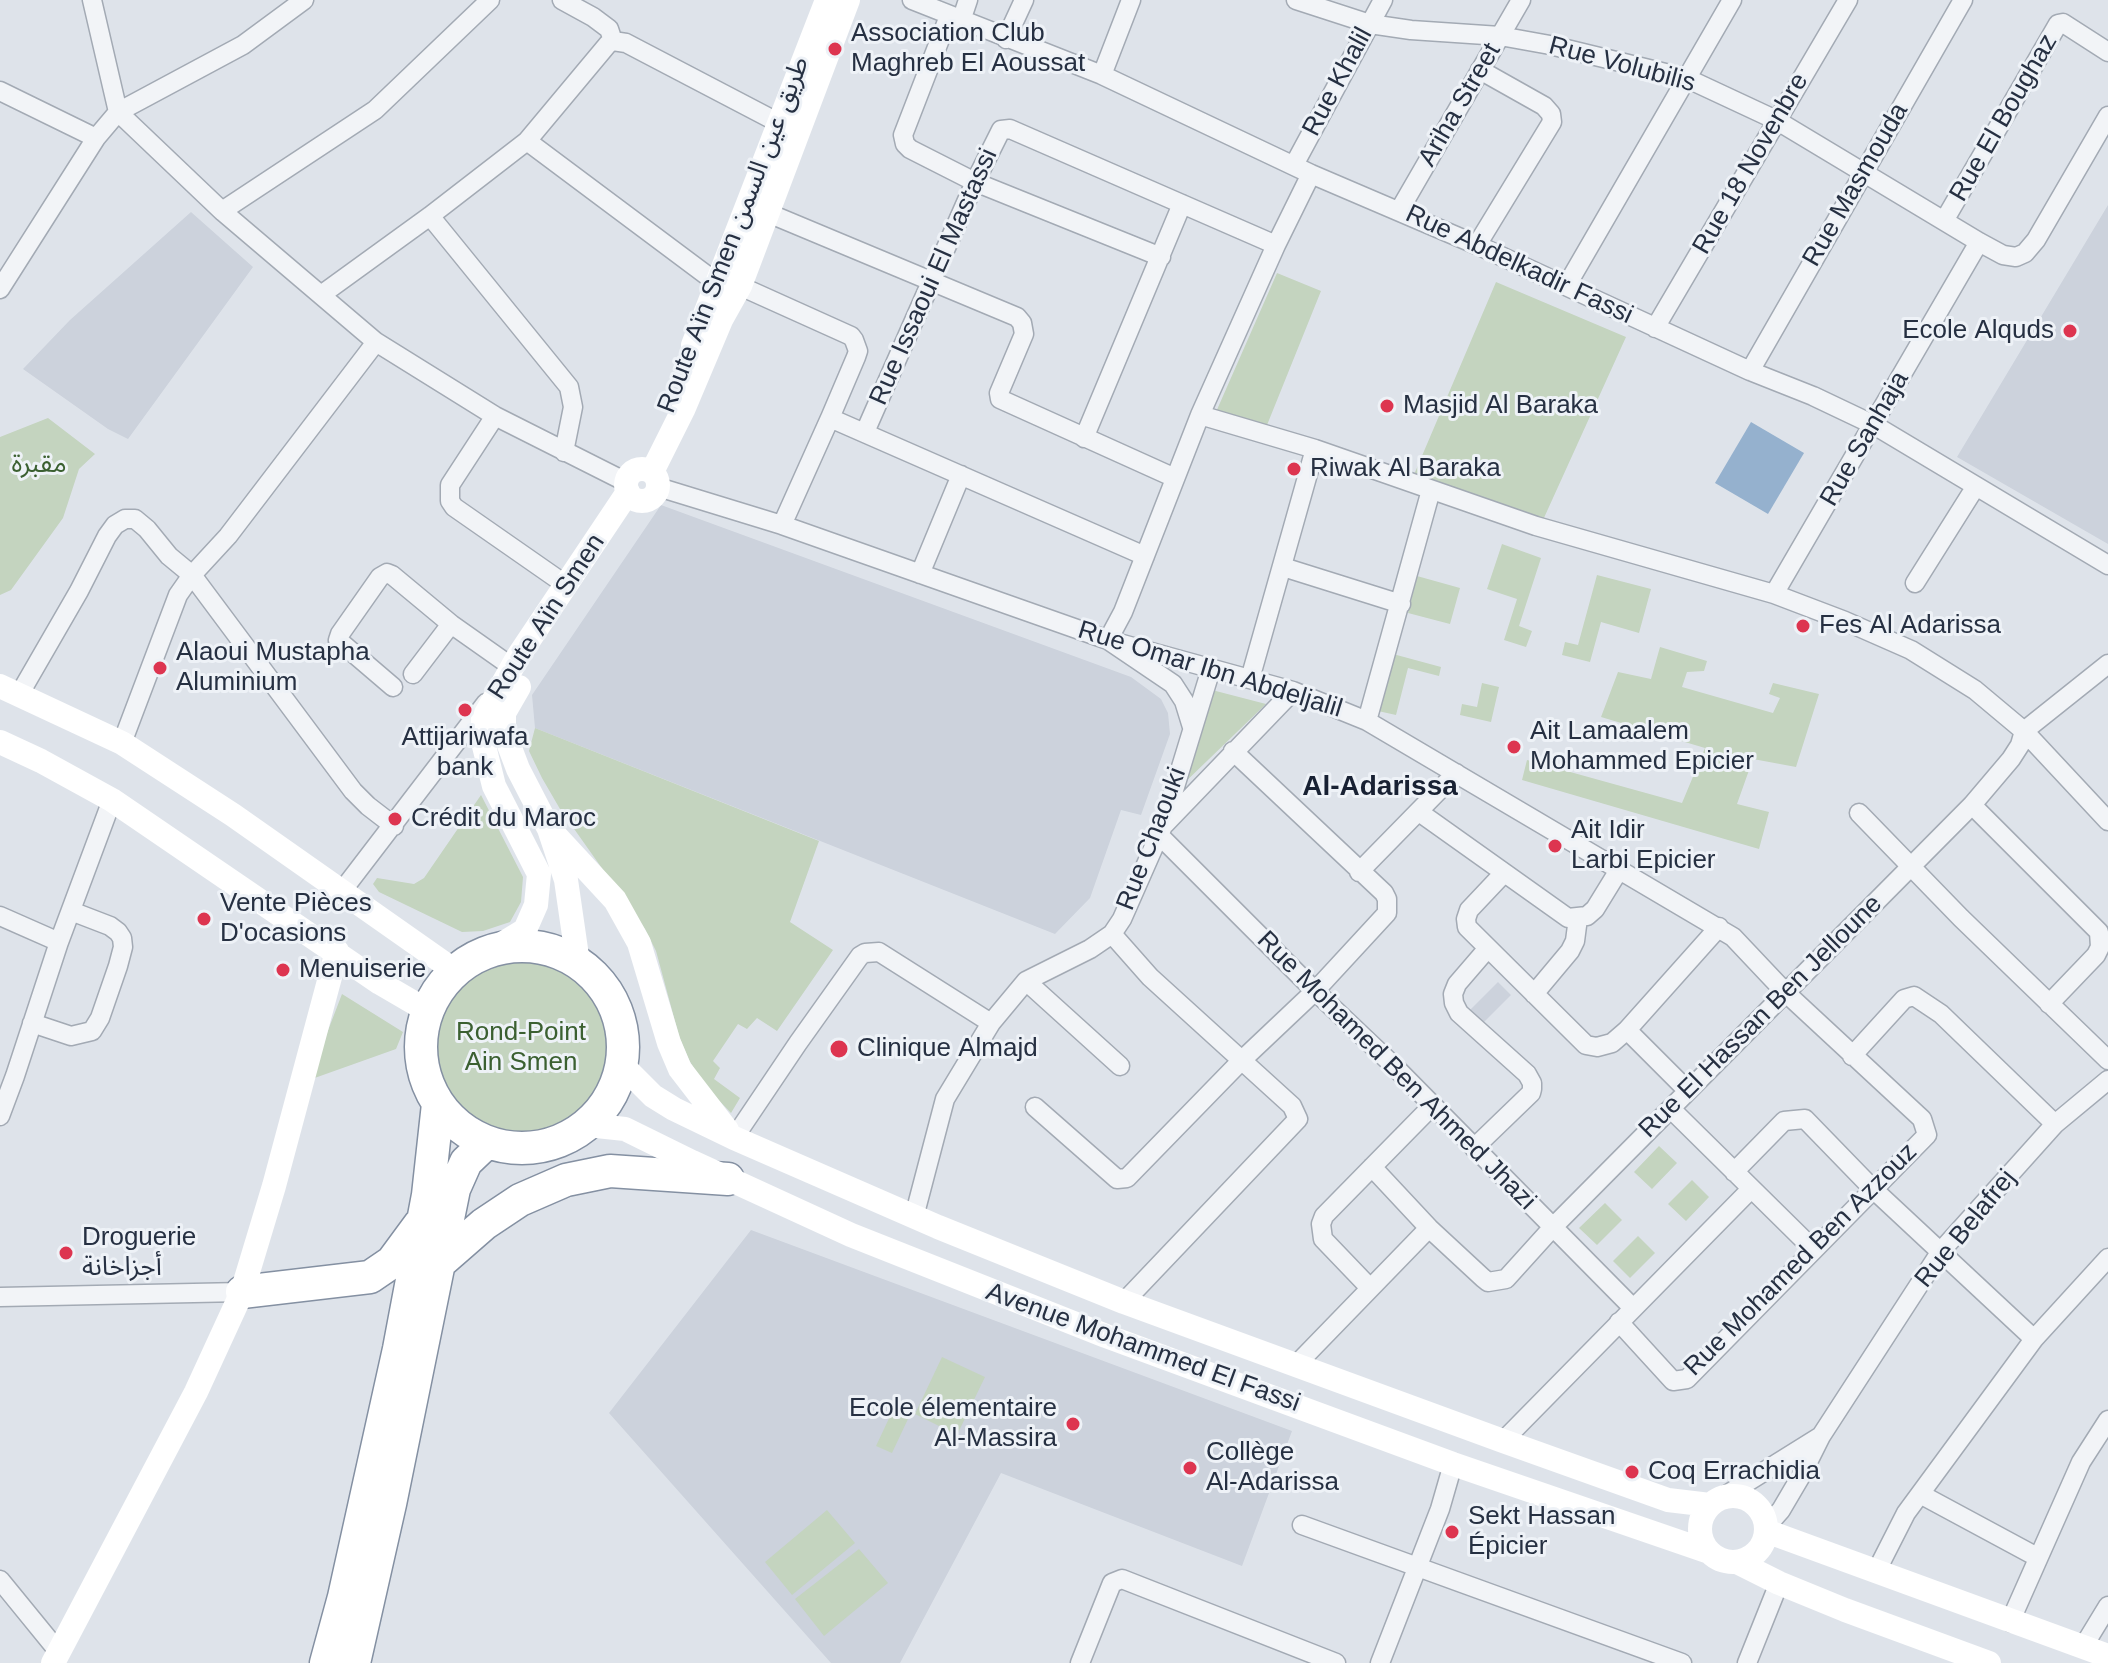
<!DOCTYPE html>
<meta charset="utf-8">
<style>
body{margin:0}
canvas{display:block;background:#dee3ea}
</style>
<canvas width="2108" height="1663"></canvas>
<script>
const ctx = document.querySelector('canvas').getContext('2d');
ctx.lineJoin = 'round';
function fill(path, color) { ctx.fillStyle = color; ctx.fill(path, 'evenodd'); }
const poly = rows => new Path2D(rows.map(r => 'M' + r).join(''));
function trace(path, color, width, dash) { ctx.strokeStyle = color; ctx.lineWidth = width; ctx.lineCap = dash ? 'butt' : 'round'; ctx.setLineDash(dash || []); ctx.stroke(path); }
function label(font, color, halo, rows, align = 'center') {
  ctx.font = font + ' Arial,"Noto Sans Arabic",sans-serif'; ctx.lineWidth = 6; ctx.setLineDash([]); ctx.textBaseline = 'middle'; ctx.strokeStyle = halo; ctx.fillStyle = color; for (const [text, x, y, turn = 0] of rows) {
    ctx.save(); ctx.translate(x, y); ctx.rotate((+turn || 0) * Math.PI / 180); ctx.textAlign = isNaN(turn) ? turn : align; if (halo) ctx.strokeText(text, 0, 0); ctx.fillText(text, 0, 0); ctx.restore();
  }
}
const built = poly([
 [2108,205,2108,544,1957,457],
 [191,212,253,267,128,439,108,429,23,369,70,320],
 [661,505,1131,677,1161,699,1168,713,1170,734,1141,815,1121,810,1090,898,1055,934,535,728,532,695],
 [1498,982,1511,995,1480,1026,1467,1013],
 [751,1230,1292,1431,1242,1566,1001,1473,900,1663,831,1663,609,1413]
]);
const green = poly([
 [1277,273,1321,291,1263,435,1216,412],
 [1496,282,1626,337,1543,520,1413,477],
 [48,418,95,454,79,469,63,518,11,590,0,595,0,437],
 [1502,544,1541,558,1519,626,1532,631,1526,647,1504,640,1517,599,1487,589],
 [1597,575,1651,589,1639,633,1601,622,1590,662,1562,655,1565,642,1578,645],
 [1417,576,1460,588,1450,624,1408,613],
 [1660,647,1707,661,1704,671,1687,672,1682,687,1773,713,1780,698,1769,694,1773,683,1819,694,1796,767,1753,759,1737,804,1769,812,1759,849,1522,780,1527,760,1682,803,1705,748,1601,717,1618,672,1651,679],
 [1393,654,1441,667,1439,676,1408,668,1396,715,1378,711],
 [1482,683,1499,687,1491,722,1460,715,1462,704,1477,707],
 [1212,690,1266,704,1178,789],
 [535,728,819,841,790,922,833,950,777,1031,757,1018,747,1029,738,1024,713,1061,720,1068,714,1079,740,1098,731,1113,705,1086,689,1060,679,1036,656,951,645,929,560,809,542,778,529,751],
 [481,795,523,877,521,902,510,922,483,931,462,932,379,892,373,884,377,878,414,884,424,878],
 '433 1047a88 88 0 1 1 176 0a88 88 0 1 1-176 0Z',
 [342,994,403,1032,396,1049,309,1080],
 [1659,1146,1677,1163,1652,1189,1634,1172],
 [1692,1180,1709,1197,1686,1221,1668,1204],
 [1605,1203,1622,1220,1597,1245,1579,1228],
 [1638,1236,1655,1253,1630,1278,1613,1261],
 [942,1357,985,1377,957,1435,915,1414],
 [892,1412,908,1419,892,1453,876,1446],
 [827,1510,855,1543,792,1595,765,1562],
 [859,1549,888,1583,824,1636,795,1599]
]);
const water = poly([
 [1751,422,1804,453,1768,514,1715,483]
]);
const street = poly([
 [92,0,118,112,222,211,376,342,495,416,626,482],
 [562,0,593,17,609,29,613,41],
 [912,0,1102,75,1311,174,1477,245,1750,371,1813,396,1874,425,2108,565],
 [1296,0,1370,24,1411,30,1500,36,1550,45,1686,78,1776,120,1979,242,2003,255,2016,257,2025,253,2036,240,2108,116],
 [949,16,903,135,905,144,910,149,975,182,1161,257],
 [961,21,968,0],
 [1006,39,1024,0],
 [1102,75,1131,0],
 [0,91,96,138],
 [527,141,717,283],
 [1294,165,1383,0],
 [222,211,375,110,490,0],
 [1399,211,1521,0],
 [768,213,1017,317,1022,323,1024,334,999,393,1000,399,1175,478],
 [430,216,569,387,573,407,564,452],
 [1944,221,2058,24,2063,23,2108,52],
 [1477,245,1552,122,1551,114,1544,106,1480,70],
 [1567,285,1732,0],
 [740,286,851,336,854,340,858,351,856,357,830,418],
 [0,289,96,138,118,112,243,45,304,0],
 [321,295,430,216,527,141,608,44,613,41,626,43,779,123],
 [1655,328,1848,0],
 [1750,371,1963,0],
 [1200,415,1315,449,1536,526,1774,594,1845,621,1911,650,1975,690,2024,731,2108,821],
 [495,416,450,485,450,501,454,507,566,585],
 [865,432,975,182,1001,130,1010,129,1276,245],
 [1084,438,1182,204],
 [658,487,782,525,1108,640,1293,691,1367,721,1733,937,1785,992,1922,1119,1927,1135,1687,1379,1673,1381,1619,1322],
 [782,525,830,418,1145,556],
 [1283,567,1401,604],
 [920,574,961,475],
 [1915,583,1976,486],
 [1774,594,1979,242],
 [413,674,451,624,512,667],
 [1250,679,1315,449],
 [393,687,338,640,340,634,380,577,387,573,392,575,451,624],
 [19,695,79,591,107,536,115,525,125,519,135,519,147,529,169,556,192,575,353,791,368,806,394,826],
 [1367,721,1431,490],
 [1192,727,1184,701,1173,684,1108,640,1123,612,1200,415,1276,245,1311,174],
 [2024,731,2108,664],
 [122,743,178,595,192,575,228,536,376,342],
 [1972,805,2099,932,2100,947,2096,955,2049,1004],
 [1419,812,1568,918,1587,916,1595,909,1619,870],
 [1859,813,1961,918,2108,1060],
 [1165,824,1293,691],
 [1159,835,1315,991,1393,1065,1633,1308],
 [1359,872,1456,773],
 [1503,874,1469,910,1466,919,1467,927,1586,1045,1597,1047,1612,1043,1627,1030,1719,927],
 [342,891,486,703],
 [0,916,59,942],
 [1112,934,1150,977,1292,1106,1298,1119,1124,1302],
 [1026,981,1120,1066],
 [1534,994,1570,951,1575,941,1578,918],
 [32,1023,71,1036,92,1031,100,1018,118,966,123,947,122,938,118,932,110,926,71,911],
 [1627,1030,1688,1091],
 [1852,1056,1904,999,1914,996,1941,1014,2055,1124],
 [1035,1107,1117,1179,1127,1178,1241,1061,1315,991,1387,913,1387,899,1384,893,1233,751],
 [1671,1109,1813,1249],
 [0,1116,15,1076,59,942,112,800],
 [734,1138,798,1043,860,956,865,953,879,952,991,1023],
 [1474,1148,1531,1093,1532,1089,1532,1083,1527,1074,1459,1013,1454,1003,1453,994,1457,984,1488,948],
 [1372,1167,1429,1228,1483,1278,1488,1282,1506,1279,1553,1227,1972,805,2011,759,2020,745,2024,731],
 [1734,1172,1784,1121,1805,1119,1872,1188,2034,1339],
 [914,1217,945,1099,991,1023,1026,981,1090,949,1112,934,1122,919,1163,826,1211,669],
 [1370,1288,1323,1239,1321,1224,1324,1216,1433,1105],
 [0,1297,242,1292],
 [1297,1364,1429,1228],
 [1503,1441,1751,1189],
 [1920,1494,2037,1557],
 [1720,1499,1821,1436],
 [1302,1525,1682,1663],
 [1766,1527,1781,1510,1801,1476,1821,1436,1941,1251,2055,1124,2108,1080],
 [1876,1572,1906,1513,2034,1339,2108,1258],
 [0,1580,58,1651],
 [2010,1622,2081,1462,2108,1420],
 [2083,1647,2108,1606],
 [1080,1663,1112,1583,1122,1579,1336,1663],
 [1380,1663,1440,1509,1453,1464],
 [1747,1663,1779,1583]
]);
const secondary = poly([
 [693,345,827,0],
 '626 485a16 16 0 1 1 32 0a16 16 0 1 1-32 0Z',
 [652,472,683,410,721,320,740,286,848,0],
 [0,686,122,743,233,815,455,971],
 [519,687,504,713,504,732,518,769,549,829,566,880,578,963],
 [0,742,41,761,112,800,380,983,428,1011],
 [553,833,615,900,639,943,669,1043,680,1069,727,1130],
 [489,952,525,930,536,905,539,874,494,786,483,742,483,719,519,655,628,492],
 [622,1065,653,1096,674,1109,734,1138,938,1227,1124,1302,1503,1441,1668,1500,1710,1505],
 [587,1125,625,1129,692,1162,851,1235,1106,1336,1453,1464,1709,1552],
 '1700 1529a33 33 0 1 1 66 0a33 33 0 1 1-66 0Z',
 [1766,1531,2108,1656],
 [1737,1562,1779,1583,1845,1610,1989,1663],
 [53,1663,196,1392,242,1292,274,1186,337,951]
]);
const highway = poly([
 '421 1047a101 101 0 1 1 202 0a101 101 0 1 1-202 0Z',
 [437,1265,484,1224,520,1200,566,1180,610,1171,728,1179],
 [242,1292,370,1277,392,1262,420,1224],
 [326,1663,344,1597,399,1349,428,1195,438,1104],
 [354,1663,390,1504,454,1189,466,1162,487,1142]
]);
const markers = [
 [835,49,8,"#dd3550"],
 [2070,331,8,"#dd3550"],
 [1387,406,8,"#dd3550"],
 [1294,469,8,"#dd3550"],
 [1803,626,8,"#dd3550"],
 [160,668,8,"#dd3550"],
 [465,710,8,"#dd3550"],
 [1514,747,8,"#dd3550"],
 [395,819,8,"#dd3550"],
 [1555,846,8,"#dd3550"],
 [204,919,8,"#dd3550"],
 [283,970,8,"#dd3550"],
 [839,1049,10,"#dd3550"],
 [66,1253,8,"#dd3550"],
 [1073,1424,8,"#dd3550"],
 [1190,1468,8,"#dd3550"],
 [1632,1472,8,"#dd3550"],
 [1452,1532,8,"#dd3550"]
];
const poiNames = [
 ["Association Club",851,34],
 ["Maghreb El Aoussat",851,64],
 ["Ecole Alquds",2054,331,"right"],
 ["Masjid Al Baraka",1403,406],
 ["Riwak Al Baraka",1310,469],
 ["Fes Al Adarissa",1819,626],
 ["Alaoui Mustapha",176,653],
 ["Aluminium",176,683],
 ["Ait Lamaalem",1530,732],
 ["Mohammed Epicier",1530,762],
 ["Attijariwafa",465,738,"center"],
 ["bank",465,768,"center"],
 ["Crédit du Maroc",411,819],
 ["Ait Idir",1571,831],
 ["Larbi Epicier",1571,861],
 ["Vente Pièces",220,904],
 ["D'ocasions",220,934],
 ["Menuiserie",299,970],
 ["Clinique Almajd",857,1049],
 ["Droguerie",82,1238],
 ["أجزاخانة",82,1268],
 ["Ecole élementaire",1057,1409,"right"],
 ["Al-Massira",1057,1439,"right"],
 ["Collège",1206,1453],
 ["Al-Adarissa",1206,1483],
 ["Coq Errachidia",1648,1472],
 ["Sekt Hassan",1468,1517],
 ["Épicier",1468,1547]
];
const streetNames = [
 ["Rue Volubilis",1622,65,15],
 ["Rue Khalil",1338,82,-62],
 ["Ariha Street",1460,105,-60],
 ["Rue El Boughaz",2004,118,-60],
 ["Rue 18 Novenbre",1751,164,-60],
 ["Rue Masmouda",1856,185,-60],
 ["Route Aïn Smen طريق عين السمن",734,235,-69],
 ["Rue Abdelkadir Fassi",1519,265,25],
 ["Rue Issaoui El Mastassi",934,277,-66],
 ["Rue Sanhaja",1865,439,-60],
 ["Route Aïn Smen",547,617,-57],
 ["Rue Omar Ibn Abdeljalil",1210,670,17],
 ["Rue Chaouki",1152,839,-69],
 ["Rue El Hassan Ben Jelloune",1761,1017,-45],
 ["Rue Mohamed Ben Ahmed Jhazi",1396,1071,45],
 ["Rue Belafrej",1966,1229,-51],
 ["Rue Mohamed Ben Azzouz",1801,1260,-45],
 ["Avenue Mohammed El Fassi",1143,1348,20]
];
const parkNames = [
 ["مقبرة",39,465],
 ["Rond-Point",521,1033],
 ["Ain Smen",521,1063]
];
const neighbourhoodNames = [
 ["Al-Adarissa",1380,787]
];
fill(built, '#ccd2dc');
fill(green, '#c4d4bf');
fill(water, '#95b1ce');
trace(street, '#a3aab4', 21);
trace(highway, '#8490a2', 35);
trace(street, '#f2f4f7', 18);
trace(secondary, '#fff', 24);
trace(highway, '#fff', 32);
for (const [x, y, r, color] of markers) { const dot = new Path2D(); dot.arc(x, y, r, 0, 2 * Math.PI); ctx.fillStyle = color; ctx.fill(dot); trace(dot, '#eef2f7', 3); }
label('26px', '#263042', '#eef2f7', poiNames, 'left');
label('26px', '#263042', '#eef2f7', streetNames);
label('26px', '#3b6031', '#eef2f7', parkNames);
label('bold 28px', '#182133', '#eef2f7', neighbourhoodNames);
</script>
